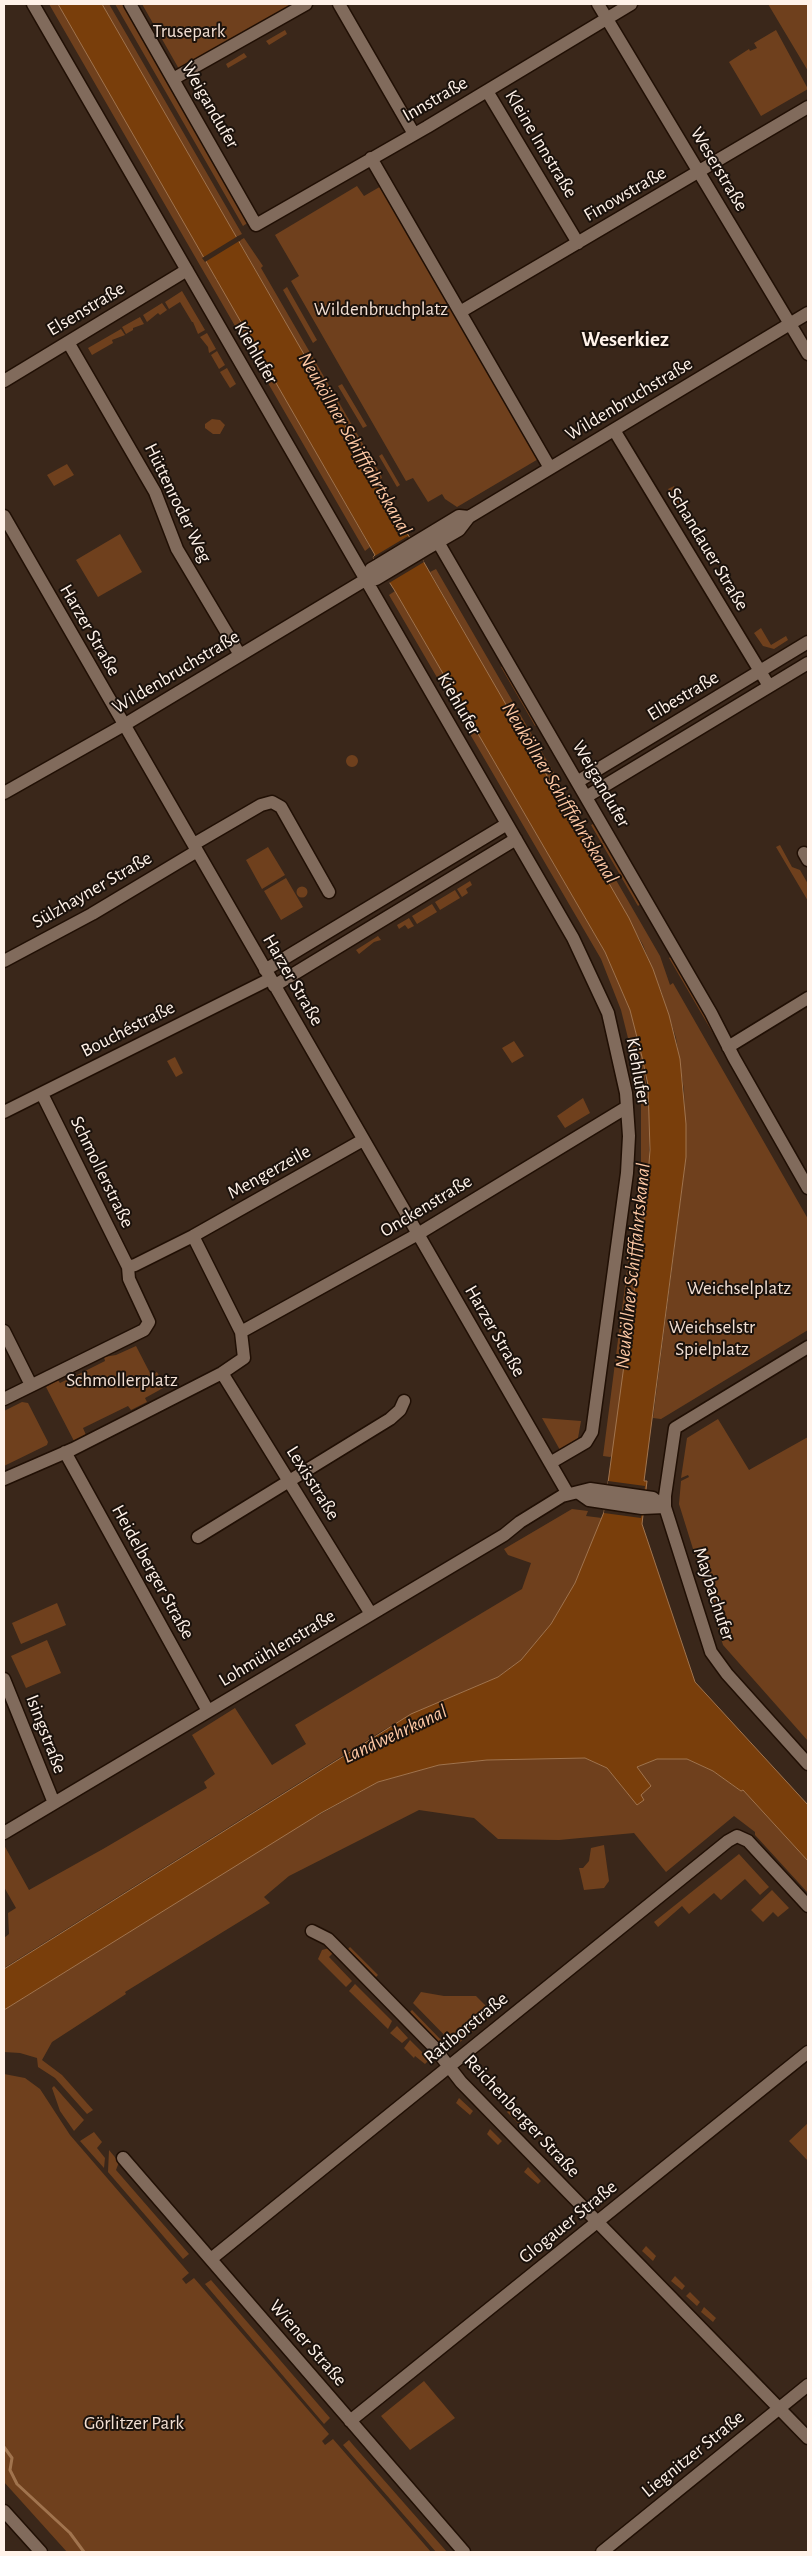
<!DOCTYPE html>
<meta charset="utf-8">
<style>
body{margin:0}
#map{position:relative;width:812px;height:2556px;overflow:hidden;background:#3a271a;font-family:"Alegreya Sans",sans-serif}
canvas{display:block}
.frame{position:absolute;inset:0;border:5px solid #fff2e9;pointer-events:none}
</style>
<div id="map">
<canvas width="812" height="2556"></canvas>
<div class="frame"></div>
</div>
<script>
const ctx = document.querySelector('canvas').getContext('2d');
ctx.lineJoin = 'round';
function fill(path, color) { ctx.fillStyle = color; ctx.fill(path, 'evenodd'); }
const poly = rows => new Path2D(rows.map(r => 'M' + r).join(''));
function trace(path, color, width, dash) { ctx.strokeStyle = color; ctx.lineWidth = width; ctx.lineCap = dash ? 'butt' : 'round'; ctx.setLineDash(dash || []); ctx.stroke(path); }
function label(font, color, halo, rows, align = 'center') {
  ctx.font = font + ' "Alegreya Sans",sans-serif'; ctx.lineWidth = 4; ctx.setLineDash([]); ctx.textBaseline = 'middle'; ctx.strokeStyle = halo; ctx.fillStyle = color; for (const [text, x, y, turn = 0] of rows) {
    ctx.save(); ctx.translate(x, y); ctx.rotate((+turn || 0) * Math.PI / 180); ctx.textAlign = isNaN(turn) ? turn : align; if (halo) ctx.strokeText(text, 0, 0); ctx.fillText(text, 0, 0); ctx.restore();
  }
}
const green = poly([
 [49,4,58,4,207,261,370,547,365,551],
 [102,4,109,4,242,234,236,237],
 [115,4,123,4,249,222,243,226],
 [142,4,293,4,240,34,241,38,224,47,222,44,179,69],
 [768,4,808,4,808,71],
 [285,30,287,34,269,45,266,41],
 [776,30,808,89,761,116,729,62,749,49,750,51,757,48,754,43],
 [244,53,247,57,228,68,226,64],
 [383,185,540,458,457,507,445,499,442,494,428,502,413,478,406,481,291,281,299,276,275,235,357,186,364,196],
 [244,238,263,266,261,268,381,475,382,478,376,481,239,241],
 [287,287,317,340,313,343,283,290],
 [182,291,205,330,198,334,193,322,192,322,180,302,169,309,165,302],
 [162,303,167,310,160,315,158,313,147,322,143,315],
 [140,317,144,324,133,328,133,330,126,334,122,327],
 [121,329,125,335,112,340,113,343,92,355,88,348],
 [207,333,216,349,209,353,208,347,200,337],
 [217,351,225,365,219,369,211,355],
 [227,368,236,384,230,388,220,372],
 [342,384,367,426,363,428,338,386],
 [212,419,220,420,225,425,220,434,213,434,205,428,205,424],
 [382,454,400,485,397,487,379,456],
 [67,464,74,475,54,486,47,475],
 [674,486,700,528,694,532,668,489],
 [120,534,142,572,98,597,76,560],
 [436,569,660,956,670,985,673,983,808,1219,808,1330,661,1419,653,1418,686,1157,684,1090,676,1038,661,991,643,945,430,572],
 [395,591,605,952,630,1010,642,1057,649,1102,649,1176,613,1455,610,1457,603,1456,641,1162,641,1101,633,1058,621,1010,601,959,389,595],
 [761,628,771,645,786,636,788,640,774,649,763,646,754,633],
 [504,665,538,724,535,726,501,667],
 '346 761a6 6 0 1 1 12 0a6 6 0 1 1-12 0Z',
 [595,823,604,838,602,839,603,843,606,842,642,903,638,906,591,825],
 [780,845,792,867,800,870,808,884,808,901,776,847],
 [268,847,285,875,262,889,246,860],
 [286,878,303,907,281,920,264,891],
 [470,881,472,885,466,889,468,893,462,897,457,889],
 '296.5 892a5.5 5.5 0 1 1 11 0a5.5 5.5 0 1 1-11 0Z',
 [455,890,460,898,440,910,435,902],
 [432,904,437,912,417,924,412,916],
 [409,918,414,926,408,929,405,925,399,929,397,925],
 [378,936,381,940,374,942,359,954,356,950],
 [672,956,706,1015,714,1035,669,958],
 [514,1041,524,1056,512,1063,502,1048],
 [175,1057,183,1073,176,1077,167,1061],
 [583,1098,590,1113,565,1128,557,1116],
 [136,1346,151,1375,157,1372,165,1387,145,1398,147,1402,131,1410,128,1406,83,1428,86,1435,74,1441,46,1387,58,1380,60,1383,70,1378,67,1372,72,1369,75,1376,105,1361,104,1357,116,1355],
 [22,1402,28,1403,48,1442,47,1445,4,1466,4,1411],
 [542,1418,581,1421,578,1438,560,1450],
 [718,1419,749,1470,808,1437,808,1741,723,1645,679,1504,681,1481,689,1477,688,1475,681,1478,687,1438],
 [572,1509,588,1511,586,1516,602,1518,575,1583,551,1624,521,1660,498,1677,412,1714,382,1731,4,1968,4,1938,9,1934,8,1913,16,1908,4,1887,4,1845,29,1890,103,1849,207,1788,204,1782,215,1774,192,1735,235,1708,272,1765,306,1744,295,1725,522,1589,531,1563,508,1555,504,1549],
 [57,1603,66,1625,21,1644,12,1623],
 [47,1640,61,1673,26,1688,11,1656],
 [570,1756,585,1758,607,1768,637,1805,640,1795,637,1767,657,1759,676,1757,687,1759,713,1771,741,1791,743,1790,808,1861,808,1893,755,1835,755,1832,734,1816,666,1872,634,1833,559,1840,498,1839,474,1818,419,1810,289,1876,264,1897,270,1903,125,1992,126,1994,52,2042,42,2060,62,2075,93,2110,87,2114,55,2078,38,2067,37,2058,20,2053,4,2052,4,2010,290,1831,378,1782,439,1765,487,1760],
 [604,1845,609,1881,604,1888,584,1890,579,1868,583,1868,589,1861,591,1848],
 [739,1854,769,1887,760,1895,745,1879,721,1900,714,1893,689,1914,682,1906,658,1927,654,1922],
 [772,1890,789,1908,778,1917,773,1912,763,1922,751,1910],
 [350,1947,378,1975,376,1977,348,1949],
 [329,1948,333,1953,329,1957,352,1981,346,1987,318,1959,322,1950],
 [355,1984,392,2021,388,2029,349,1991],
 [421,1992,444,1996,476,1996,494,2014,455,2046,413,2003],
 [412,2010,442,2041,437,2045,437,2040,410,2012],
 [397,2026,408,2038,402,2043,390,2033],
 [410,2040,424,2054,429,2050,432,2057,425,2064,415,2056,414,2058,404,2048],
 [4,2074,25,2078,40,2089,70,2135,189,2273,182,2279,186,2284,194,2278,329,2434,322,2441,325,2445,333,2439,431,2552,67,2552,4,2482],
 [54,2086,84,2120,74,2131,60,2111,52,2088],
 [459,2098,473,2111,470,2115,456,2103],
 [511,2108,523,2121,520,2125,507,2112],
 [808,2123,808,2161,789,2141],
 [490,2129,502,2141,498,2145,487,2134],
 [94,2132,102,2142,97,2148,105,2158,104,2168,80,2141],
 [109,2150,119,2162,116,2170,189,2254,183,2259,108,2172],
 [528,2167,541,2181,538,2184,524,2172],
 [646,2246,656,2256,653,2261,642,2251],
 [675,2276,685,2286,682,2290,671,2281],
 [211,2280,330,2418,324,2424,205,2284],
 [690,2292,700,2302,697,2306,686,2296],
 [704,2307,716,2318,713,2322,701,2312],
 [424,2381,455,2418,410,2450,381,2416],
 [349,2440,354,2446,447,2552,436,2552,343,2445]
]);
const water = poly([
 [58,4,102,4,629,918,653,969,669,1015,680,1059,686,1124,686,1157,644,1481,647,1481,642,1524,695,1682,808,1805,808,1861,743,1790,741,1791,713,1771,687,1759,657,1759,637,1767,651,1786,641,1795,644,1800,637,1805,607,1768,585,1758,487,1760,439,1765,378,1782,321,1813,4,2010,4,1969,411,1714,498,1677,521,1660,551,1624,575,1583,604,1512,646,1204,650,1150,648,1085,642,1057,630,1010,605,952,395,591,373,557,375,555,58,4]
]);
const pier = poly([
 [238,236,241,240,205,262,202,258],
 [408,536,424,562,389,583,373,557],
 [608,1481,645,1486,641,1518,604,1513]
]);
const stream = poly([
 [4,2447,12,2458,10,2470,17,2484,70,2533,84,2552]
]);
const minor = poly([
 [33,4,573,938,608,1013,626,1093,629,1136,627,1173,592,1432,586,1442,550,1463],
 [130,4,256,225,427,127,631,4],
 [339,4,414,134],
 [598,4,808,354],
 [173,79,306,4],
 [487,91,578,243],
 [371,158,550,468],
 [460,312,808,107],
 [68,342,155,492,177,549,240,655],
 [4,381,187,270],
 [614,430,769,686],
 [4,516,568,1494],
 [438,542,711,1013,734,1058,808,1188],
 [365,580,371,569,378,565,459,516,469,517],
 [577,782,808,642],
 [4,793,124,725,365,580,376,579,426,549,459,530,469,517,808,313],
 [586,797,808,663],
 [194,844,261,805,272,802,281,807,329,892],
 [804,853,808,860],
 [4,961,92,914,197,851],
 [265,970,507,824],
 [274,986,516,839],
 [728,1047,808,998],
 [4,1112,270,979],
 [128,1267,135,1265,193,1236,363,1140],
 [4,1331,31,1385],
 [241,1332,418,1234,627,1107],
 [808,1347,675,1428,665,1496,665,1507,711,1652,727,1674,808,1764],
 [222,1373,371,1614],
 [4,1399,144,1330,149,1322,129,1279,128,1267,42,1094],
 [65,1452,208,1711],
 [4,1479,73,1449,134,1418,222,1373,244,1358,241,1332,193,1236],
 [579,1493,589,1500,642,1508,665,1507],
 [198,1537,390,1419,400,1410,404,1401],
 [4,1679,54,1803],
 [4,1833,504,1535,520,1522,562,1496,590,1489,653,1498,665,1507],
 [312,1931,328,1939,337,1948,433,2046,461,2082,808,2438],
 [123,2158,464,2552],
 [211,2259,728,1841,737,1836,748,1841,808,1906],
 [350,2421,808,2052],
 [4,2511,41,2552],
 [602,2552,808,2385]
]);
const parkNames = [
 ["Trusepark",189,31],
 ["Wildenbruchplatz",381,309],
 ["Weichselplatz",739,1288],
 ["Weichselstr",712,1327],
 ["Spielplatz",712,1349],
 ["Schmollerplatz",122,1380],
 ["Görlitzer Park",134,2423]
];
const streetNames = [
 ["Innstraße",435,99,-30],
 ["Weigandufer",210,105,60],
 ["Kleine Innstraße",541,144,59],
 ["Weserstraße",719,169,59],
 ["Finowstraße",625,194,-30],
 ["Elsenstraße",86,309,-31],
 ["Kiehlufer",256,353,60],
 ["Wildenbruchstraße",629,399,-31],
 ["Hüttenroder Weg",178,503,64],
 ["Schandauer Straße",708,549,59],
 ["Harzer Straße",90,630,60],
 ["Wildenbruchstraße",176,672,-31],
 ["Elbestraße",683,696,-31],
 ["Kiehlufer",459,704,60],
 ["Weigandufer",601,784,60],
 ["Sülzhayner Straße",92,890,-30],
 ["Harzer Straße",293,980,60],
 ["Bouchéstraße",128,1029,-27],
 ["Kiehlufer",638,1071,80],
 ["Schmollerstraße",102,1172,64],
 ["Mengerzeile",269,1172,-29],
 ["Onckenstraße",426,1206,-31],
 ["Harzer Straße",495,1331,60],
 ["Lexisstraße",313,1483,58],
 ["Heidelberger Straße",153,1572,61],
 ["Maybachufer",714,1594,72],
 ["Lohmühlenstraße",277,1648,-31],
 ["Isingstraße",46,1734,69],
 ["Ratiborstraße",466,2028,-39],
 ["Reichenberger Straße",522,2116,47],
 ["Glogauer Straße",568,2222,-39],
 ["Wiener Straße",308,2343,49],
 ["Liegnitzer Straße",693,2454,-39]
];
const waterNames = [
 ["Neuköllner Schifffahrtskanal",355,444,60],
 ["Neuköllner Schifffahrtskanal",560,793,59],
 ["Neuköllner Schifffahrtskanal",633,1266,-84],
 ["Landwehrkanal",395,1734,-25]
];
const quarterNames = [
 ["Weserkiez",625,340]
];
fill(green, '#6f401d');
fill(water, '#793e0b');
trace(water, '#a1744e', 1);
fill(pier, '#3a271a');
trace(stream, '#a1744e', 3);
trace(minor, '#200f04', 15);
trace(minor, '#816b5c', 12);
label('19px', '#f2dfd3', '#1b120c', parkNames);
label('19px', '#fff2e9', '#1b120c', streetNames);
label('italic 20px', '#fec8a4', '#1b120c', waterNames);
label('bold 21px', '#fff2e9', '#1b120c', quarterNames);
</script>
